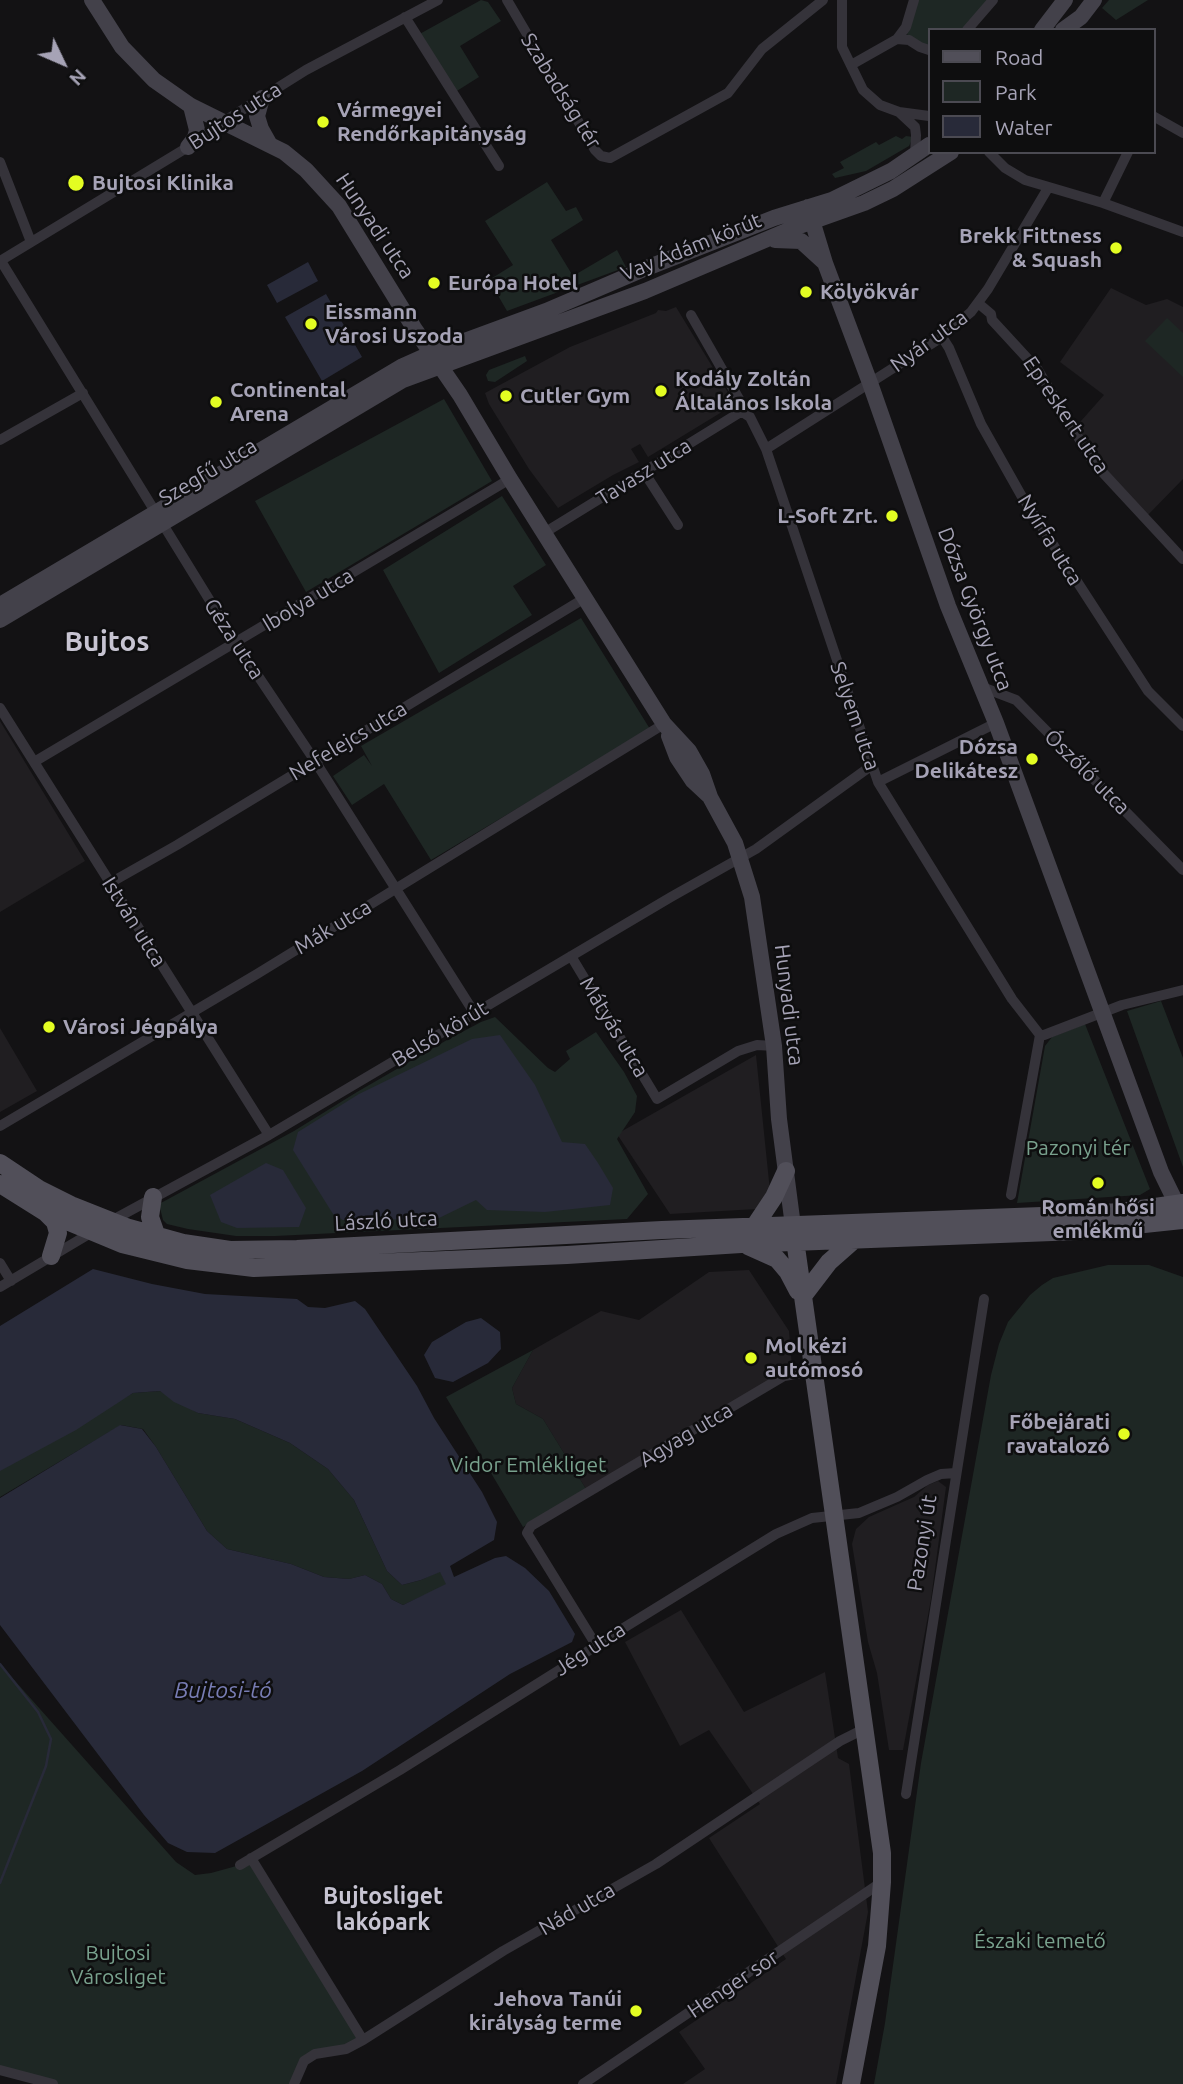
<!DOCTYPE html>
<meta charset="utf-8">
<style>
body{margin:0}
#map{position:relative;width:1183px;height:2084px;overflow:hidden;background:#131214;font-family:Ubuntu,sans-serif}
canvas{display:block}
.legend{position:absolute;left:928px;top:28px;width:228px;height:126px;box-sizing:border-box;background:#0e0e0f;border:2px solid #4b4a52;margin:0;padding:9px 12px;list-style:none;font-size:21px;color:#a6a3b6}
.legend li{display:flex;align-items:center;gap:14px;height:35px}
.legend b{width:35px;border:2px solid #4b4a52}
.north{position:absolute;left:28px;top:28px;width:70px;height:70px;-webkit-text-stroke:5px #0e0e0f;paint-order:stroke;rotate:134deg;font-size:19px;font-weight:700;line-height:28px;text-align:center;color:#a6a3b6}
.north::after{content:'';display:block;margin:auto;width:24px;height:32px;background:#a6a3b6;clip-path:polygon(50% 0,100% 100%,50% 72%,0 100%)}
</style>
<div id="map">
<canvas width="1183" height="2084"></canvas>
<ul class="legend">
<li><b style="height:9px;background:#514f59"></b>Road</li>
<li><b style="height:19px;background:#1e2724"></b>Park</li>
<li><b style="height:19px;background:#282a39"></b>Water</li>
</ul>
<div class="north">N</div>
</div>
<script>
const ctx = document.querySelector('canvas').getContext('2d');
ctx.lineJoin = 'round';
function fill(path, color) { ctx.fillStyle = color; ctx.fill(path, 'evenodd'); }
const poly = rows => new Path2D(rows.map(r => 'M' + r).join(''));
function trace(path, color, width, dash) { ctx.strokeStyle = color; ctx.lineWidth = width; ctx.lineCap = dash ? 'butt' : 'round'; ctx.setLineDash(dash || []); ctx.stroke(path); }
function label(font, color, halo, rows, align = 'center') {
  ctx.font = font + ' Ubuntu,sans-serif'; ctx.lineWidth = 5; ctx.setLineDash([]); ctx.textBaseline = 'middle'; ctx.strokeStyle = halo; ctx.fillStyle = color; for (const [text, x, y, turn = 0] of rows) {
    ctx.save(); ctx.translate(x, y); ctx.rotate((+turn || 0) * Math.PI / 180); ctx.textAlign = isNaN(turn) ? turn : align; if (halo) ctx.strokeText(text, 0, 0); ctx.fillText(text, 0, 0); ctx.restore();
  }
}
const built = poly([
 [1111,288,1146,305,1167,299,1183,307,1183,479,1144,519,1073,430,1104,395,1060,362],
 [676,307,735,404,648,457,640,444,631,449,639,462,613,475,558,508,529,469,489,404,485,393,570,347,656,313,658,310,666,311],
 [0,721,85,861,0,912],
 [0,1028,37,1091,0,1112],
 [756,1055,770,1191,757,1209,670,1214,617,1134],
 [749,1270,789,1331,792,1367,586,1489,543,1419,516,1404,512,1388,533,1350,601,1311,639,1320,709,1272],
 [938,1481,946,1487,931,1599,918,1670,903,1750,889,1750,877,1673,868,1642,852,1544,856,1529,869,1517,914,1497,928,1485],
 [681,1610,744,1712,825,1672,838,1758,849,1764,868,1912,836,2084,683,2084,705,2069,679,2032,786,1959,709,1838,760,1804,709,1730,680,1746,625,1642]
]);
const green = poly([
 [481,0,488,2,501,21,460,46,479,77,452,94,416,36],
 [916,0,991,0,965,30,929,30,929,48,910,39,907,34],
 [1109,0,1148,0,1116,20,1102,8],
 [896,136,902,139,906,136,913,137,909,146,866,171,835,178,832,174,844,168,840,162,876,142,879,145],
 [547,182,566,211,576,207,583,220,551,240,573,276,617,250,626,267,507,311,489,280,513,265,485,221],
 [1167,318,1183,333,1183,377,1145,341],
 [525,356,527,361,495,382,488,381,486,375,489,370],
 [444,399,492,481,306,592,255,501],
 [502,496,546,565,513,586,532,615,439,673,383,570],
 [581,618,650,729,431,860,384,784,352,805,333,776,364,755,372,766,361,746],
 [1161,1001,1183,1058,1183,1167,1127,1011],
 [495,1017,548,1068,555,1072,570,1059,566,1051,596,1032,624,1072,637,1096,635,1112,617,1139,648,1194,627,1219,275,1236,236,1236,188,1229,167,1224,163,1220,159,1204,294,1131,357,1092,447,1040,481,1022],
 [1085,1024,1150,1189,1140,1195,1017,1203,1045,1046,1052,1037],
 [1108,1265,1149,1265,1183,1277,1183,2084,874,2084,885,2023,921,1763,991,1375,999,1344,1008,1322,1030,1295,1042,1285,1053,1278],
 [533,1350,512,1388,516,1404,543,1419,586,1489,523,1527,446,1397],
 [160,1391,198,1413,235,1419,290,1443,328,1469,354,1500,387,1571,402,1585,421,1580,440,1571,447,1585,403,1605,391,1599,382,1584,365,1575,349,1579,324,1577,291,1564,227,1549,207,1531,156,1447,143,1429,121,1425,0,1497,0,1469,133,1393],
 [0,1664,176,1862,195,1875,211,1873,240,1865,251,1858,363,2040,315,2054,294,2084,58,2084,0,2069]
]);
const water = poly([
 [308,262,318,281,277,303,267,285],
 [326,294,362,357,322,381,285,317],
 [500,1035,535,1085,562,1142,585,1144,598,1163,613,1188,610,1205,545,1212,487,1210,476,1200,437,1219,343,1220,333,1214,293,1150,298,1132,359,1094,472,1039],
 [266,1163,283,1170,306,1208,299,1227,237,1228,221,1222,210,1195],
 [93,1269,152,1284,205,1294,297,1299,308,1307,325,1308,355,1301,365,1309,417,1386,434,1418,482,1492,497,1522,494,1540,450,1566,454,1577,495,1558,506,1556,525,1568,549,1591,575,1634,572,1642,510,1674,362,1771,215,1853,187,1852,168,1843,144,1815,0,1625,0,1498,120,1425,142,1429,156,1447,207,1531,227,1549,291,1564,324,1577,349,1579,365,1575,382,1584,391,1599,403,1605,446,1584,440,1572,421,1580,402,1585,387,1571,354,1500,328,1469,290,1443,235,1419,198,1413,174,1402,160,1391,133,1393,76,1430,0,1471,0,1326],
 [481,1318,500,1332,501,1349,488,1363,453,1382,435,1378,424,1355,432,1342,466,1322]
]);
const stream = poly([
 [0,1664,38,1712,51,1739,46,1766,0,1883]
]);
const street = poly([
 [507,0,595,150,601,156,610,158,728,93,762,49,823,0],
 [842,0,842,47,863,90,880,105,899,112,929,116],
 [405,17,499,166],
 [967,30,993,0],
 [897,39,909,40,920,47,929,50],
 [851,65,897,39,906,27,914,0],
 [899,112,915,127,916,135,915,155],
 [1153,116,1183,133],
 [989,152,1005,168,1025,180,1103,203,1183,232],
 [0,162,31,242],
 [1103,203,1128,152],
 [0,261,188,147,223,122,306,70,438,0],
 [1,261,236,643,315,761,475,1014],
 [978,303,991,314,992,320,1038,370,1093,462,1183,559],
 [691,315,743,406,744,413,750,417,766,449,878,782,1012,999,1040,1035],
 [942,337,949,348,981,424,1021,495,1148,691,1183,726],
 [0,440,83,393],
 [766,449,942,337,971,312,988,289,1048,188],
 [644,472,678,525],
 [544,533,739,413,744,413],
 [982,687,1016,700,1183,870],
 [0,708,269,1135],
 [34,762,510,479],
 [878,782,996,723],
 [110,883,177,845,585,598],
 [571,956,657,1099,738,1051,757,1045,774,1046],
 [1040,1035,1044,1035,1122,1005,1183,990],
 [0,1126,257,974,664,724],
 [1011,1195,1040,1035],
 [111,1221,269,1135,671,897,756,849,871,766],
 [0,1263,11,1281],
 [0,1287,94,1231],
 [596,1645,527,1533,531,1526,784,1376,814,1371],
 [906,1794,984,1299],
 [251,1858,363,2040],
 [240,1865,400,1770,580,1657,596,1645,776,1534,812,1518,859,1513,897,1497,927,1480,941,1474,956,1473],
 [0,2070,53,2084],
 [294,2084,304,2061,315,2054,346,2049,363,2040,503,1951,656,1864,840,1741,864,1729],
 [583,2084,882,1882]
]);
const secondary = poly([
 [92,0,122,47,154,80,191,106,284,152,306,170,339,206,414,328,460,395,510,479,664,724,689,751,702,774,710,797,735,843,752,897,774,1046,779,1119,793,1226],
 [1042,30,1065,0],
 [1063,30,1081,17,1094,0],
 [262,98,257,116,261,129,270,145],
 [188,147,195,138,197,130,191,106],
 [808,207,825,263,870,383,948,606,996,723,1161,1172,1182,1215],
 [775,240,801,241,824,262],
 [0,605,403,366,432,353,546,311,644,269,774,218,832,200,891,171,929,145],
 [0,620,403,380,645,291,791,229,864,203,893,189,951,152],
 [669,736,677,757,693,781,708,795]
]);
const primary = poly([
 [0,1163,39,1189,71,1205,129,1228,183,1243,230,1250,297,1249,662,1230,1069,1215,1120,1212,1183,1203],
 [0,1184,45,1212,122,1244,187,1260,254,1268,567,1255,741,1244,1078,1231,1183,1220],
 [153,1197,150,1217,157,1237],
 [45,1212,55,1222,58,1233,51,1256],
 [754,1227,774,1197,786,1171],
 [794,1233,882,1853,882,1882,877,1946,851,2084],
 [748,1246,777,1259,788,1272,798,1291],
 [803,1296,829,1262,854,1240]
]);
const markers = [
 [323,122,7,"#e3fd22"],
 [76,183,9,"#e3fd22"],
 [1116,248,7,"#e3fd22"],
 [434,283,7,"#e3fd22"],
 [806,292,7,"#e3fd22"],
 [311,324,7,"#e3fd22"],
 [661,391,7,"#e3fd22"],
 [506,396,7,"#e3fd22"],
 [216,402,7,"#e3fd22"],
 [892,516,7,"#e3fd22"],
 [1032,759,7,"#e3fd22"],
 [49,1027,7,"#e3fd22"],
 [1098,1183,7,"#e3fd22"],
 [751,1358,7,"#e3fd22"],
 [1124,1434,7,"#e3fd22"],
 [636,2011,7,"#e3fd22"]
];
const streetNames = [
 ["Szabadság tér",561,91,58],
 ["Bujtos utca",235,116,-33],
 ["Hunyadi utca",375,226,56],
 ["Vay Ádám körút",691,247,-22],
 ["Nyár utca",929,341,-36],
 ["Epreskert utca",1066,415,56],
 ["Szegfű utca",208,472,-31],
 ["Tavasz utca",644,472,-32],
 ["Nyírfa utca",1050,540,58],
 ["Ibolya utca",308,600,-31],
 ["Dózsa György utca",975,609,69],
 ["Géza utca",234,639,57],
 ["Selyem utca",855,716,71],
 ["Nefelejcs utca",348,741,-31],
 ["Ószőlő utca",1087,772,45],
 ["István utca",134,922,58],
 ["Mák utca",333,927,-31],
 ["Hunyadi utca",789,1005,83],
 ["Mátyás utca",614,1027,59],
 ["Belső körút",440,1034,-31],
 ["László utca",386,1221,-3],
 ["Agyag utca",686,1435,-31],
 ["Pazonyi út",922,1543,-81],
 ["Jég utca",590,1649,-33],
 ["Nád utca",577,1909,-30],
 ["Henger sor",733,1984,-34]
];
const poiNames = [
 ["Vármegyei",337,110],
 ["Rendőrkapitányság",337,134],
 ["Bujtosi Klinika",92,183],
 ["Brekk Fittness",1102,236,"right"],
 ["& Squash",1102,260,"right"],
 ["Európa Hotel",448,283],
 ["Kölyökvár",820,292],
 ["Eissmann",325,312],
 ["Városi Uszoda",325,336],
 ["Kodály Zoltán",675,379],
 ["Általános Iskola",675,403],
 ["Continental",230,390],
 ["Arena",230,414],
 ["Cutler Gym",520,396],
 ["L-Soft Zrt.",878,516,"right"],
 ["Dózsa",1018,747,"right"],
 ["Delikátesz",1018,771,"right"],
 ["Városi Jégpálya",63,1027],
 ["Román hősi",1098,1207,"center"],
 ["emlékmű",1098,1231,"center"],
 ["Mol kézi",765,1346],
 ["autómosó",765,1370],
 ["Főbejárati",1110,1422,"right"],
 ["ravatalozó",1110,1446,"right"],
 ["Jehova Tanúi",622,1999,"right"],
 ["királyság terme",622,2023,"right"]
];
const parkNames = [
 ["Pazonyi tér",1078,1148],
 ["Vidor Emlékliget",528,1465],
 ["Északi temető",1040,1941],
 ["Bujtosi",118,1953],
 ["Városliget",118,1977]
];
const waterNames = [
 ["Bujtosi-tó",223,1690]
];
const neighbourhoodNames = [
 ["Bujtosliget",383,1896],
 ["lakópark",383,1922]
];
const districtNames = [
 ["Bujtos",107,642]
];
fill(built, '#201e21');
fill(green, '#1e2724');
fill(water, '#282a39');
trace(stream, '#282a39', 2.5);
trace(street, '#35333a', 10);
trace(secondary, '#43414a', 16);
trace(primary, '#514f59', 18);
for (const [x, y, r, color] of markers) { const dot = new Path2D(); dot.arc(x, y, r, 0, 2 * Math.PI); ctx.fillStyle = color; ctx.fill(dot); trace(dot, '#0e0e0f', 2.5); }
label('21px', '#a6a3b6', '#0e0e0f', streetNames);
label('bold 21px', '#a6a3b6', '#0e0e0f', poiNames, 'left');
label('21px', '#79a28e', '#0e0e0f', parkNames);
label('italic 23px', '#777cb3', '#0e0e0f', waterNames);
label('bold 23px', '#c7c4d2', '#0e0e0f', neighbourhoodNames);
label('bold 28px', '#c7c4d2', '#0e0e0f', districtNames);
</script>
